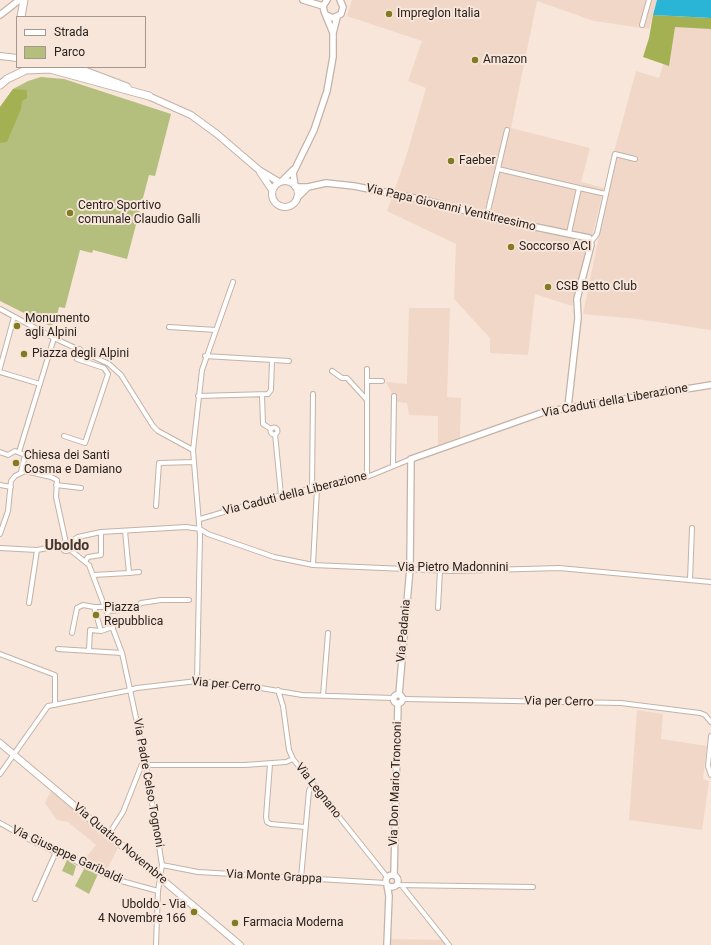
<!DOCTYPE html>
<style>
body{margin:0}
#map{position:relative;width:711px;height:945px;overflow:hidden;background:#f8e6da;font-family:Roboto,sans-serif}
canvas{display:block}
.legend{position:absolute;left:16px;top:16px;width:130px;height:52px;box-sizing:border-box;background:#f8e6da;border:1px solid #a5978e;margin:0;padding:5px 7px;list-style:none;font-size:12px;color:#28211d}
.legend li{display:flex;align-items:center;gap:8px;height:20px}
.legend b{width:20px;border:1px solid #a5978e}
</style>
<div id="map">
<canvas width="711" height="945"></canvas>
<ul class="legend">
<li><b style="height:5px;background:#fff"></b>Strada</li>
<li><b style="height:11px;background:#b4bf7e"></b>Parco</li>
</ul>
</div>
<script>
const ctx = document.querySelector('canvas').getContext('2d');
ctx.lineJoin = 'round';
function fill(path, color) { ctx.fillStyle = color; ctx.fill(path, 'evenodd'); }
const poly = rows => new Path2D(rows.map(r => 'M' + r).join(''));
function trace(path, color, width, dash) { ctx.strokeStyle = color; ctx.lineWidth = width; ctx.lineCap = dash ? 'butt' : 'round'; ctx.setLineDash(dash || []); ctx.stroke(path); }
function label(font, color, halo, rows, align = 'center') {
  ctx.font = font + ' Roboto,sans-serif'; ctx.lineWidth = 4; ctx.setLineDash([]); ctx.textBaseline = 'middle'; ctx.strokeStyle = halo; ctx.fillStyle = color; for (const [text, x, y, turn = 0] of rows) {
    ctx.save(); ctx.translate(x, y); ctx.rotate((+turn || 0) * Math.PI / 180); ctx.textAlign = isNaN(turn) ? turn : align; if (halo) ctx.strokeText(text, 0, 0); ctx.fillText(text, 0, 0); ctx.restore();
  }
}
const built = poly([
 [352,0,657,0,649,29,594,21,537,1,511,128,590,148,581,182,604,188,592,237,572,306,535,294,528,355,490,353,490,338,454,299,456,244,387,211,406,157,426,88,408,81,422,41,347,16],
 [675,25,711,28,711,330,637,319,583,314,609,187,605,185,636,71,659,78],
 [409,308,450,308,447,397,461,398,460,437,438,445,438,416,409,415,407,403,396,402,386,382,407,384],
 [637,710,663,714,661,739,707,746,703,779,709,781,702,830,629,820],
 [52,789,119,846,105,873,82,862,96,845,68,822,57,820,45,803],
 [391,939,442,940,445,945,391,945]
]);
const green = poly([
 [41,77,64,79,171,114,155,176,149,175,127,259,93,250,92,253,80,250,65,308,59,307,55,323,50,326,0,301,0,107,13,89,28,81],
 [67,860,76,866,73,876,62,871],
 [84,869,98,874,89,894,75,886]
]);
const forest = poly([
 [653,15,711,18,711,29,675,27,669,66,643,57,649,38],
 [13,89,27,90,27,98,22,101,21,109,7,142,0,143,0,107]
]);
const water = poly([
 [657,0,711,0,711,18,653,15]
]);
const street = poly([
 [642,25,649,0],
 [498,169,579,188,569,233],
 [579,188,606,194],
 [487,215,507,130],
 [591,242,597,234,615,154,635,159],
 [0,309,54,338,109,364,121,375,153,426,158,431,193,450],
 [169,327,216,330],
 [205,356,289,361],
 [0,368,14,317],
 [332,371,342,378,347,378,367,400],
 [0,372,40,384],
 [368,381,382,381],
 [262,395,263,424,271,429],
 [198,396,268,394,271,390,272,360],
 '270.5 431a3.5 3.5 0 1 1 7 0a3.5 3.5 0 1 1-7 0Z',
 [275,434,281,495],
 [64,436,85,443,108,374,104,368,77,359,80,349],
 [0,452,8,455,15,451,25,455,21,472],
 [19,452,54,338],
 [393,465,394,396],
 [367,477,367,369],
 [0,485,11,487],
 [56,485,81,488],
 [312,489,313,394],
 [156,506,159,463,194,462],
 [200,519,278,496,367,477,411,459],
 [0,534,8,511,11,481,15,476,25,471,51,477,57,480,56,497,66,543],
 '62 547a4 4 0 1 1 8 0a4 4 0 1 1-8 0Z',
 [68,544,78,537,101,532,186,527,200,529,208,534,274,557,313,565,452,571,559,568,711,582],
 [0,548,37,550,53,547,62,547],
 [69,549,89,565,122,653,129,685,146,765,162,865,158,891,156,945],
 [86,560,88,557,101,555,101,532],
 [313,565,317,488],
 [129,573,139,572],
 [93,575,129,573,125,531],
 [690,580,692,528],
 [29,603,37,550],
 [438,608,440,570],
 [107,611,135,609,141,603,161,600,189,600],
 [101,631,94,607,105,607],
 [72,633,77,608,83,605,94,607],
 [58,649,122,653],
 [89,651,90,630,101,631,113,627],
 [0,654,55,675,55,705],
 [197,681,200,536,193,450,202,370,233,282],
 [278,690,283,706,289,750,293,759,387,877],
 [323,696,328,633],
 [403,699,621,703,700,713,705,715,711,722],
 [711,736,708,766,711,775],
 [270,764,266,817,267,822,271,824,305,827],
 [146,765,245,765,286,762,293,759],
 [0,774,48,706,126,691,137,688,197,681,243,685,302,695,393,698],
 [0,823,32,841,114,879,158,891],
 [109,834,123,812,144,759],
 [162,865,198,872,386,883],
 [301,878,309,791,312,785],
 [396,885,533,887],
 [402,886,449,945],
 [35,899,56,852]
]);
const secondary = poly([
 [303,0,323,6],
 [327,0,323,6,324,11,333,33],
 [0,15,18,1],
 [326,15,333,18,341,14,343,7,340,0],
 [282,181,293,170],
 [295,186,293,173,314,130,327,91,333,57,333,33,337,17],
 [296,187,308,187,297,198],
 [308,187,326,183,354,186,429,201,497,219,589,238,591,245,577,299,578,318,568,407],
 [411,459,544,412,711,385],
 [399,694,410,568,411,459],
 '393.5 699a4.5 4.5 0 1 1 9 0a4.5 4.5 0 1 1-9 0Z',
 '386 881a6 6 0 1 1 12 0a6 6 0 1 1-12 0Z',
 [394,875,398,703],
 [387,885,389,896,387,945]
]);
const primary = poly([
 [0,56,17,58],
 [61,67,92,77],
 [146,95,191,115,217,134,259,170,279,182],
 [260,172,272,190],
 '272 194a13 13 0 1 1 26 0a13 13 0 1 1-26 0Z',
 [0,743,240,945]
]);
const highway = poly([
 [21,17,24,0],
 [74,67,127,87],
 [0,85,7,79,26,70,50,69,149,96]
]);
const markers = [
 [389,14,4,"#837b21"],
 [475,60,4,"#837b21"],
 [451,161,4,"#837b21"],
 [70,213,4,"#837b21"],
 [511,247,4,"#837b21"],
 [548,287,4,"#837b21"],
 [17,326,4,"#837b21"],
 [24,354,4,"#837b21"],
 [16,463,4,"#837b21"],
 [96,615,4,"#837b21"],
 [194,912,4,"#837b21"],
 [235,923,4,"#837b21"]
];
const poiNames = [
 ["Impreglon Italia",397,14],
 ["Amazon",483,60],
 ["Faeber",459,161],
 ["Centro Sportivo",78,206],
 ["comunale Claudio Galli",78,220],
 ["Soccorso ACI",519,247],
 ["CSB Betto Club",556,287],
 ["Monumento",25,319],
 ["agli Alpini",25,333],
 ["Piazza degli Alpini",32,354],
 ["Chiesa dei Santi",24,456],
 ["Cosma e Damiano",24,470],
 ["Piazza",104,608],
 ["Repubblica",104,622],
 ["Uboldo - Via",186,905,"right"],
 ["4 Novembre 166",186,919,"right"],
 ["Farmacia Moderna",243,923]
];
const streetNames = [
 ["Via Papa Giovanni Ventitreesimo",451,208,13],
 ["Via Caduti della Liberazione",615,401,-10],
 ["Via Caduti della Liberazione",295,494,-14],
 ["Via Pietro Madonnini",453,568],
 ["Via Padania",404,631,-85],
 ["Via per Cerro",226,685,5],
 ["Via per Cerro",559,702,1],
 ["Via Padre Celso Tognoni",148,783,80],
 ["Via Don Mario Tronconi",396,784,-88],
 ["Via Legnano",318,791,52],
 ["Via Quattro Novembre",120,844,40],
 ["Via Giuseppe Garibaldi",67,855,25],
 ["Via Monte Grappa",274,877,3]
];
const quarterNames = [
 ["Uboldo",67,546]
];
fill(built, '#f0d7c7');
fill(green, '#b4bf7e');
fill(forest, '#a4b153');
fill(water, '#2ab5d6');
trace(street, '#c3b2a7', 6);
trace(secondary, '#c3b2a7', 8);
trace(primary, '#c3b2a7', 8);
trace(highway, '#c3b2a7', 9);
trace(street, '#fff', 4);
trace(secondary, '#fff', 5.5);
trace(primary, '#fff', 6);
trace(highway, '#fff', 7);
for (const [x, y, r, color] of markers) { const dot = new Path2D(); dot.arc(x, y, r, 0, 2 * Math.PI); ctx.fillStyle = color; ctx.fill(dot); trace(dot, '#f8e6da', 1.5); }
label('12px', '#28211d', '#f8e6da', poiNames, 'left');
label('12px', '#28211d', '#f8e6da', streetNames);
label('bold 14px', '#43352c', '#f8e6da', quarterNames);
</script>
